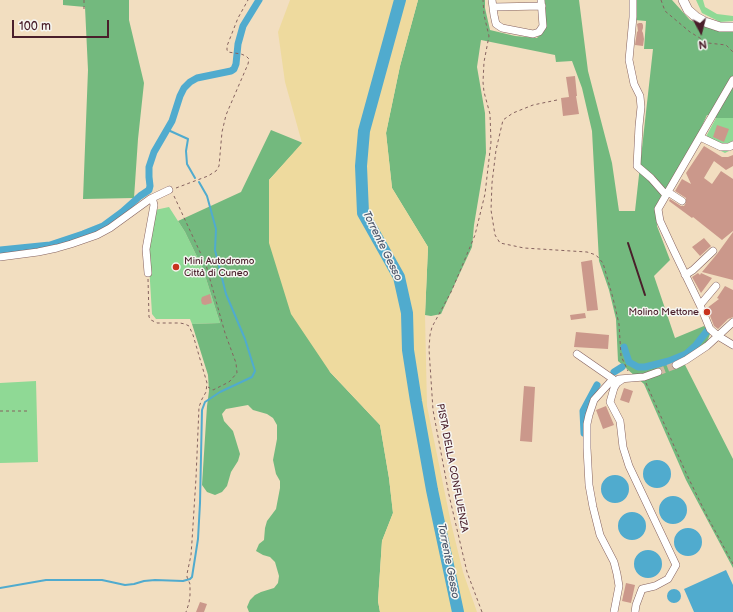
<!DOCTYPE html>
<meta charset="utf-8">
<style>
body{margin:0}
#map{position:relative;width:733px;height:612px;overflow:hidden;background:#f2dec0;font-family:"Balsamiq Sans",sans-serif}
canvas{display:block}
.north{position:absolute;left:681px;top:12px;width:40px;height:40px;-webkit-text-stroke:3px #f6f6f2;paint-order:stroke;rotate:173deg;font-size:11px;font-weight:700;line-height:16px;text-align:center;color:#4a1f2b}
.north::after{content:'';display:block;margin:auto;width:14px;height:18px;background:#4a1f2b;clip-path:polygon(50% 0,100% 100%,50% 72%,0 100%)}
.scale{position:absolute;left:12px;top:20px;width:97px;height:18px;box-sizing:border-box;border:2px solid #4a1f2b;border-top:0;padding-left:5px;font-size:12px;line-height:14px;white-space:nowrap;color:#4a1f2b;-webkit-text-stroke:3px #f6f6f2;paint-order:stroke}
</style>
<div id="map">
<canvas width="733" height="612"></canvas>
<div class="north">N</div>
<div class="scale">100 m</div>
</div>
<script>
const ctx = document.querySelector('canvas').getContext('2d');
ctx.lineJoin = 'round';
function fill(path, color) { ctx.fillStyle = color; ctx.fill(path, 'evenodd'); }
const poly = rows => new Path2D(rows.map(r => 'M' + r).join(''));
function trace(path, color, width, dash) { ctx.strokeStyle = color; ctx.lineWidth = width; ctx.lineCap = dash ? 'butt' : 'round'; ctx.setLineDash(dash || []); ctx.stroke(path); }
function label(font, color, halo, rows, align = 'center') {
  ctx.font = font + ' "Balsamiq Sans",sans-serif'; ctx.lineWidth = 3; ctx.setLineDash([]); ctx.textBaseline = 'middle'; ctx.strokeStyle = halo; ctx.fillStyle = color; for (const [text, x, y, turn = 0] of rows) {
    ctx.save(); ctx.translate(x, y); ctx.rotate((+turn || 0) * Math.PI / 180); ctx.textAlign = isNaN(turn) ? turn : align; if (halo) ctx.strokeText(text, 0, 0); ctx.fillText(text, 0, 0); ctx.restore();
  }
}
const green = poly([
 [696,0,703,0,705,7,717,14,733,16,733,21,720,22,702,13],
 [716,118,733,118,733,149,725,153,703,142],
 [169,207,185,232,203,269,220,323,192,324,190,319,156,319,152,314,148,248,155,210],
 [36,381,38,462,0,463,0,383]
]);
const forest = poly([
 [63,0,129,0,129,20,144,83,138,139,134,198,83,199,88,70,85,7,63,5],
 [418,0,485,0,485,8,490,30,515,36,537,38,546,28,545,0,579,0,588,71,612,163,619,211,635,211,653,49,644,49,646,21,635,20,636,0,672,0,690,20,717,31,733,31,733,118,716,118,707,115,697,137,656,208,657,226,670,260,654,276,675,338,704,326,708,330,710,334,707,342,682,359,733,459,733,568,686,480,644,384,618,361,616,319,609,290,599,261,592,131,582,88,572,61,556,62,555,55,481,40,477,67,485,113,486,153,474,225,472,247,441,314,431,316,425,315,428,247,392,188,386,133,400,66],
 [271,130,303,143,269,180,330,372,380,425,389,478,393,513,382,541,378,601,380,612,249,612,247,607,250,600,255,595,261,592,274,588,278,583,279,576,275,562,270,557,263,555,256,551,259,544,264,540,265,528,267,521,276,509,280,488,280,481,276,474,273,460,277,439,277,425,273,418,267,414,253,410,248,405,226,409,222,414,224,421,233,431,240,454,238,461,231,472,227,486,222,492,215,495,207,492,202,485,207,406,209,391,208,375,192,324,220,323,203,269,185,232,178,221,241,192]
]);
const sand = poly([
 [290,0,418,0,400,66,386,133,392,188,428,247,425,315,427,406,451,523,463,572,477,612,380,612,378,601,382,541,393,513,389,478,380,425,330,372,291,314,269,243,269,180,302,143,285,82,278,32]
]);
const water = poly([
 '643 474a14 14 0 1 1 28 0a14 14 0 1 1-28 0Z',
 '601 489a14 14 0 1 1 28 0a14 14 0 1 1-28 0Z',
 '659 510a14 14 0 1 1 28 0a14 14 0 1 1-28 0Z',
 '618 526a14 14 0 1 1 28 0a14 14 0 1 1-28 0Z',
 '674 542a14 14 0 1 1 28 0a14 14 0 1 1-28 0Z',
 '634 564a14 14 0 1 1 28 0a14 14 0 1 1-28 0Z',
 [726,570,733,585,733,612,694,612,684,589],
 '667 596a7 7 0 1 1 14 0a7 7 0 1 1-14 0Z'
]);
const stream = poly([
 [168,130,188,139,186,151,187,164,195,178],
 [0,588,46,580,102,580,125,585,134,584,144,581,155,580,183,581,190,579,192,577,198,539,200,503,202,410,205,402,220,392,252,377,255,371,245,339,226,294,215,250,216,229,207,196,199,182]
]);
const canal = poly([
 [0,250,50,245,83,234,103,226,122,212,140,196,149,190,150,186,149,177,149,167,154,152,172,121,180,96,184,88,190,82,197,78,231,71,234,69,236,64,238,44,243,26,259,0],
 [624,347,629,362,638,367,645,367,669,361,686,354,696,345,707,331],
 [614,372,622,367],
 [584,433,583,411,597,385]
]);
const river = poly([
 [400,0,364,131,361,166,363,213,399,277,407,313,408,350,416,401,432,490,458,612]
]);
const building = poly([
 [639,23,642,23,643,25,643,28,642,31,643,33,644,39,643,46,635,45,637,32,638,31,637,24],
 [575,76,577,96,576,96,579,114,563,116,561,98,569,97,566,77],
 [717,125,729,129,724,142,713,137],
 [704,146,722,157,728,157,733,155,733,166,726,170,714,161,704,178,712,184,721,171,733,179,733,231,722,240,703,225,693,217,692,218,669,201,670,199,681,206,684,206,686,203,686,198,675,191,682,179,691,184,686,173],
 [733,232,733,280,702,272,717,254],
 [704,238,711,246,700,256,692,247],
 [592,260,598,310,587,311,581,262],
 [698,273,700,275,701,273,712,278,701,293,692,277],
 [725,286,733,290,733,317,728,319,718,329,714,326,707,308,719,299,717,298],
 [210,294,212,303,205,305,202,304,201,300,202,297],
 [585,313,586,318,571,320,570,315],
 [576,332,609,335,608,349,574,347],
 [524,386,535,387,532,442,520,441],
 [624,388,633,391,629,403,620,400],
 [606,406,614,425,603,429,596,410],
 [626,583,635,585,631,603,622,601],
 [200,602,207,604,204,612,196,612]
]);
const minorTunnel = poly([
 [658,372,676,365]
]);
const path = poly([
 [84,0,84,11],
 [661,0,665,11,690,32,708,43,726,45,733,52],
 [557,100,533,105,513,113,503,120,496,150,492,183,491,210,495,235,500,243,524,248,587,252,596,255,603,263,613,298,619,324,621,356,628,371],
 [176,188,208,176,216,171,219,166,222,132,226,115,248,64,249,59,246,56,241,54,228,52,227,50,227,46,238,18,248,0],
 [174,196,206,265,225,333,236,363,237,373,229,382,213,390,208,387],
 [148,279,149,317,151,320,157,323,180,323,185,324,189,326,193,335,207,383,206,392,202,399,199,407,196,478,192,541,191,555,187,574,187,577,190,584,190,595,189,603,186,612],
 [646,383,687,475,707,516,733,564],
 [0,411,27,411],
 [482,612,467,572,449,495,433,410,429,349,430,335,432,327,451,292,460,271,475,235,485,194,491,142,490,114,484,92,483,82,484,62,489,36,484,15,483,0]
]);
const minor = poly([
 [492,0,494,15,496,24,502,28,533,34,539,32,543,26,541,0],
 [633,0,633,17,629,60,634,84,640,96,641,107,639,126,637,166,651,178,666,195],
 [493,7,542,6],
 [733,80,658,209,660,221,673,249,700,305,710,329,718,336,733,345],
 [700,137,721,147,729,147,733,145],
 [668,192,682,201],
 [0,257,38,252,57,248,71,244,97,235,110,228,150,199,169,190],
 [148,273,146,249,154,205,153,201,150,199],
 [685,275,693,270,713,251],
 [700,305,716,286],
 [577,354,613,379],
 [676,365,686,360,707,346,733,322],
 [613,379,602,391,594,400,589,415,587,424,587,448,589,485,593,507,600,535,614,562,617,574,619,586,614,612],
 [619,379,644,377,658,372],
 [623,379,617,383,614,388,610,402,620,421,623,447,629,466,676,565,668,579,655,586,642,589,636,605,635,612]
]);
const major = poly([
 [683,0,688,10,696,17,705,22,720,27,733,27]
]);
const rail = poly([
 [628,243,645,295]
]);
const markers = [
 [176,267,4,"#c8321e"],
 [707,312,4,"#c8321e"]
];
const poiNames = [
 ["Mini Autodromo",184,261],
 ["Città di Cuneo",184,273],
 ["Molino Mettone",699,312,"right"]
];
const streetNames = [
 ["PISTA DELLA CONFLUENZA",452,468,79]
];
const waterNames = [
 ["Torrente Gesso",382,246,64],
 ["Torrente Gesso",448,561,79]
];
fill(green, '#8fd995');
fill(forest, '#73b97e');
fill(sand, '#eeda9e');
fill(water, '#50abce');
trace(stream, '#50abce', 2);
trace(canal, '#50abce', 7);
trace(river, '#50abce', 12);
fill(building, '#cb988b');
trace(minorTunnel, '#d0b8a2', 7, [7, 3.5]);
trace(minor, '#85625f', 8);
trace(major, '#85625f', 10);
trace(path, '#85625f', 1, [3, 3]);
trace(minor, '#fff', 7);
trace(major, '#fff', 9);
trace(rail, '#4a1f2b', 2);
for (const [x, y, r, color] of markers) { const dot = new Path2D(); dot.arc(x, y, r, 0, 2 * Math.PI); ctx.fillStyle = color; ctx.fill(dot); trace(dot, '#f6f6f2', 1.5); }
label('10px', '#4a1f2b', '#f6f6f2', poiNames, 'left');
label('10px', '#4a1f2b', '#f6f6f2', streetNames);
label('italic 11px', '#4c576c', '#f6f6f2', waterNames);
</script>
